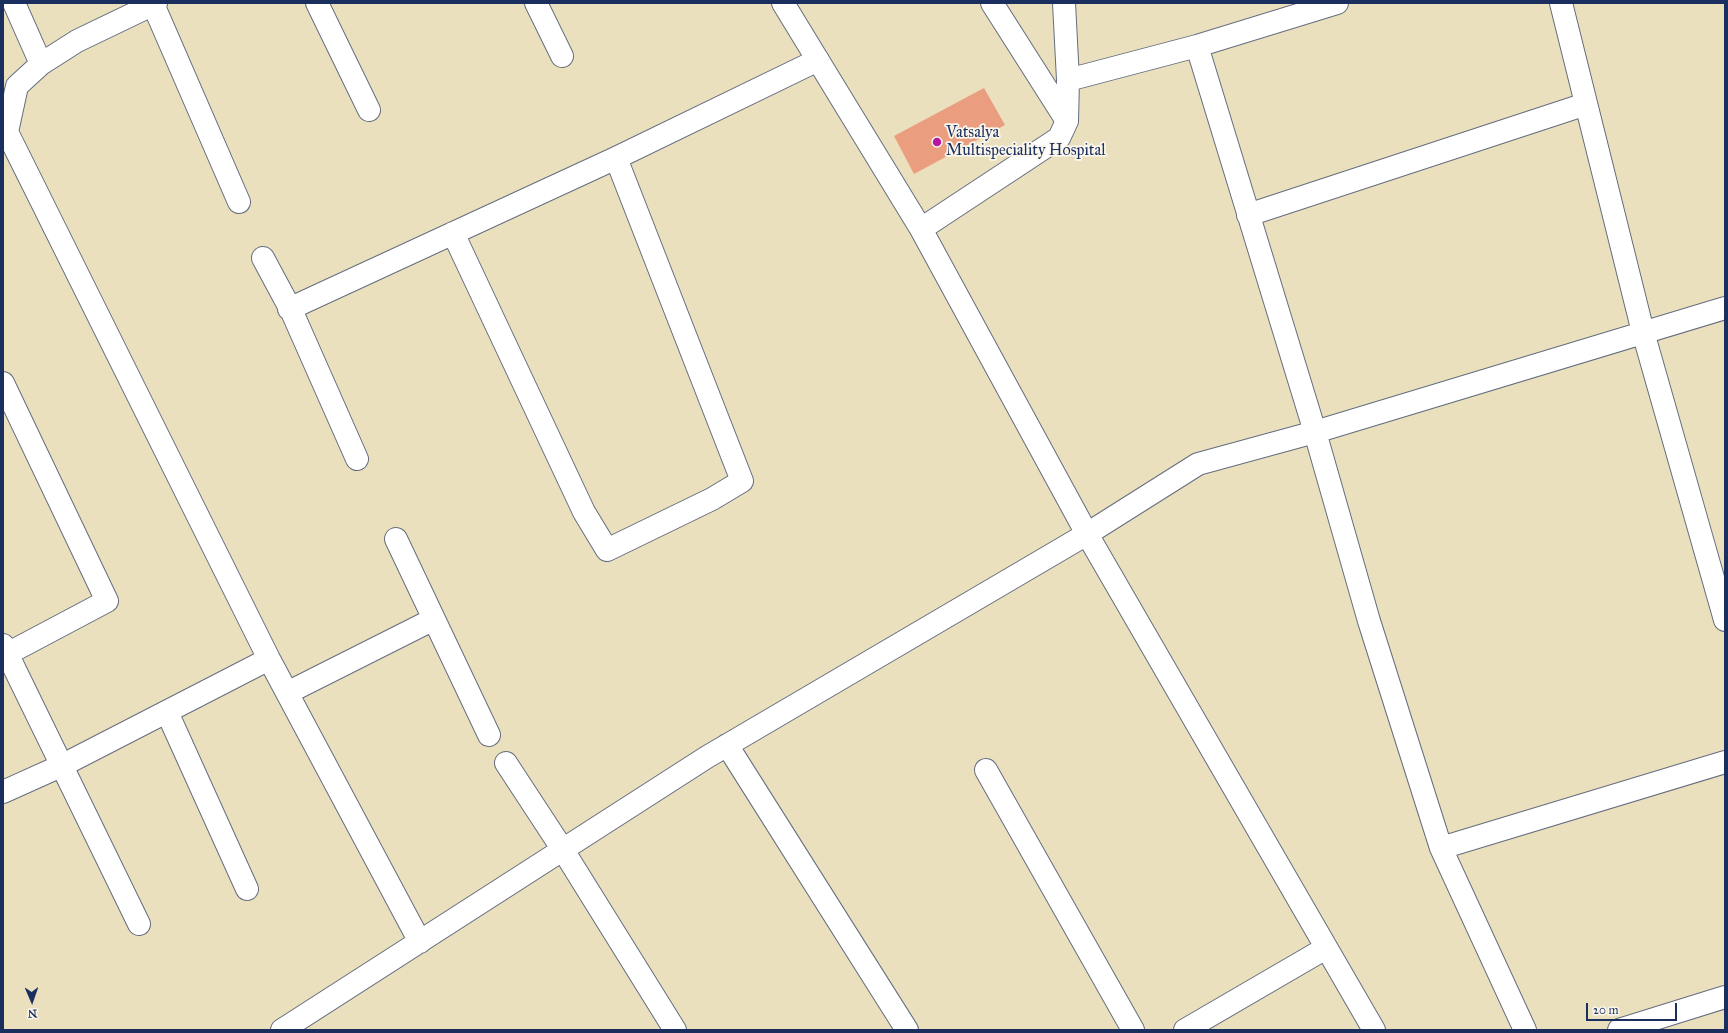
<!DOCTYPE html>
<style>
body{margin:0}
#map{position:relative;width:1728px;height:1033px;overflow:hidden;background:#ebe0bd;font-family:"IM FELL Great Primer",serif}
canvas{display:block}
.frame{position:absolute;inset:0;border:4px solid #1b2f5e;pointer-events:none}
.north{position:absolute;left:12px;top:981px;width:40px;height:40px;-webkit-text-stroke:3px #fbf7ec;paint-order:stroke;rotate:178deg;font-size:11px;font-weight:700;line-height:16px;text-align:center;color:#1b2f5e}
.north::after{content:'';display:block;margin:auto;width:14px;height:18px;background:#1b2f5e;clip-path:polygon(50% 0,100% 100%,50% 72%,0 100%)}
.scale{position:absolute;left:1586px;top:1003px;width:91px;height:18px;box-sizing:border-box;border:2px solid #1b2f5e;border-top:0;padding-left:5px;font-size:12px;line-height:14px;white-space:nowrap;color:#1b2f5e;-webkit-text-stroke:3px #fbf7ec;paint-order:stroke}
</style>
<div id="map">
<canvas width="1728" height="1033"></canvas>
<div class="frame"></div>
<div class="north">N</div>
<div class="scale">20 m</div>
</div>
<script>
const ctx = document.querySelector('canvas').getContext('2d');
ctx.lineJoin = 'round';
function fill(path, color) { ctx.fillStyle = color; ctx.fill(path, 'evenodd'); }
const poly = rows => new Path2D(rows.map(r => 'M' + r).join(''));
function trace(path, color, width, dash) { ctx.strokeStyle = color; ctx.lineWidth = width; ctx.lineCap = dash ? 'butt' : 'round'; ctx.setLineDash(dash || []); ctx.stroke(path); }
function label(font, color, halo, rows, align = 'center') {
  ctx.font = font + ' "IM FELL Great Primer",serif'; ctx.lineWidth = 3.5; ctx.setLineDash([]); ctx.textBaseline = 'middle'; ctx.strokeStyle = halo; ctx.fillStyle = color; for (const [text, x, y, turn = 0] of rows) {
    ctx.save(); ctx.translate(x, y); ctx.rotate((+turn || 0) * Math.PI / 180); ctx.textAlign = isNaN(turn) ? turn : align; if (halo) ctx.strokeText(text, 0, 0); ctx.fillText(text, 0, 0); ctx.restore();
  }
}
const building = poly([
 [984,88,1005,125,914,174,894,136]
]);
const minor = poly([
 [14,3,41,64],
 [156,3,77,41,41,64,17,86,7,132,269,659,420,942],
 [317,3,369,110],
 [536,3,562,56],
 [783,3,921,229,1087,534,1374,1030],
 [992,3,1067,121],
 [1561,3,1643,332,1725,620],
 [153,4,239,202],
 [1197,46,1315,432,1369,621,1441,848,1525,1030],
 [1068,80,1197,46,1337,3],
 [1248,215,1586,104],
 [921,229,1059,138,1067,121,1068,80,1064,3],
 [453,233,584,512,607,550,712,499,742,481,616,158],
 [263,258,292,312,357,459],
 [289,309,616,158,818,60],
 [3,383,107,601,7,654],
 [396,539,489,735],
 [3,645,139,924],
 [287,693,434,619],
 [167,712,247,889],
 [727,745,907,1030],
 [506,763,563,850,675,1030],
 [986,770,1133,1030],
 [3,792,63,765,269,659],
 [1441,848,1725,762],
 [282,1030,707,757,1087,534,1198,464,1315,432,1725,308],
 [1185,1030,1326,948],
 [1619,1030,1725,997]
]);
const markers = [
 [937,142,5,"#b5179e"]
];
const poiNames = [
 ["Vatsalya",946,133],
 ["Multispeciality Hospital",946,151]
];
fill(building, '#eb9d7f');
trace(minor, '#646d7f', 24);
trace(minor, '#fff', 22);
for (const [x, y, r, color] of markers) { const dot = new Path2D(); dot.arc(x, y, r, 0, 2 * Math.PI); ctx.fillStyle = color; ctx.fill(dot); trace(dot, '#fbf7ec', 1.5); }
label('16px', '#1b2f5e', '#fbf7ec', poiNames, 'left');
</script>
